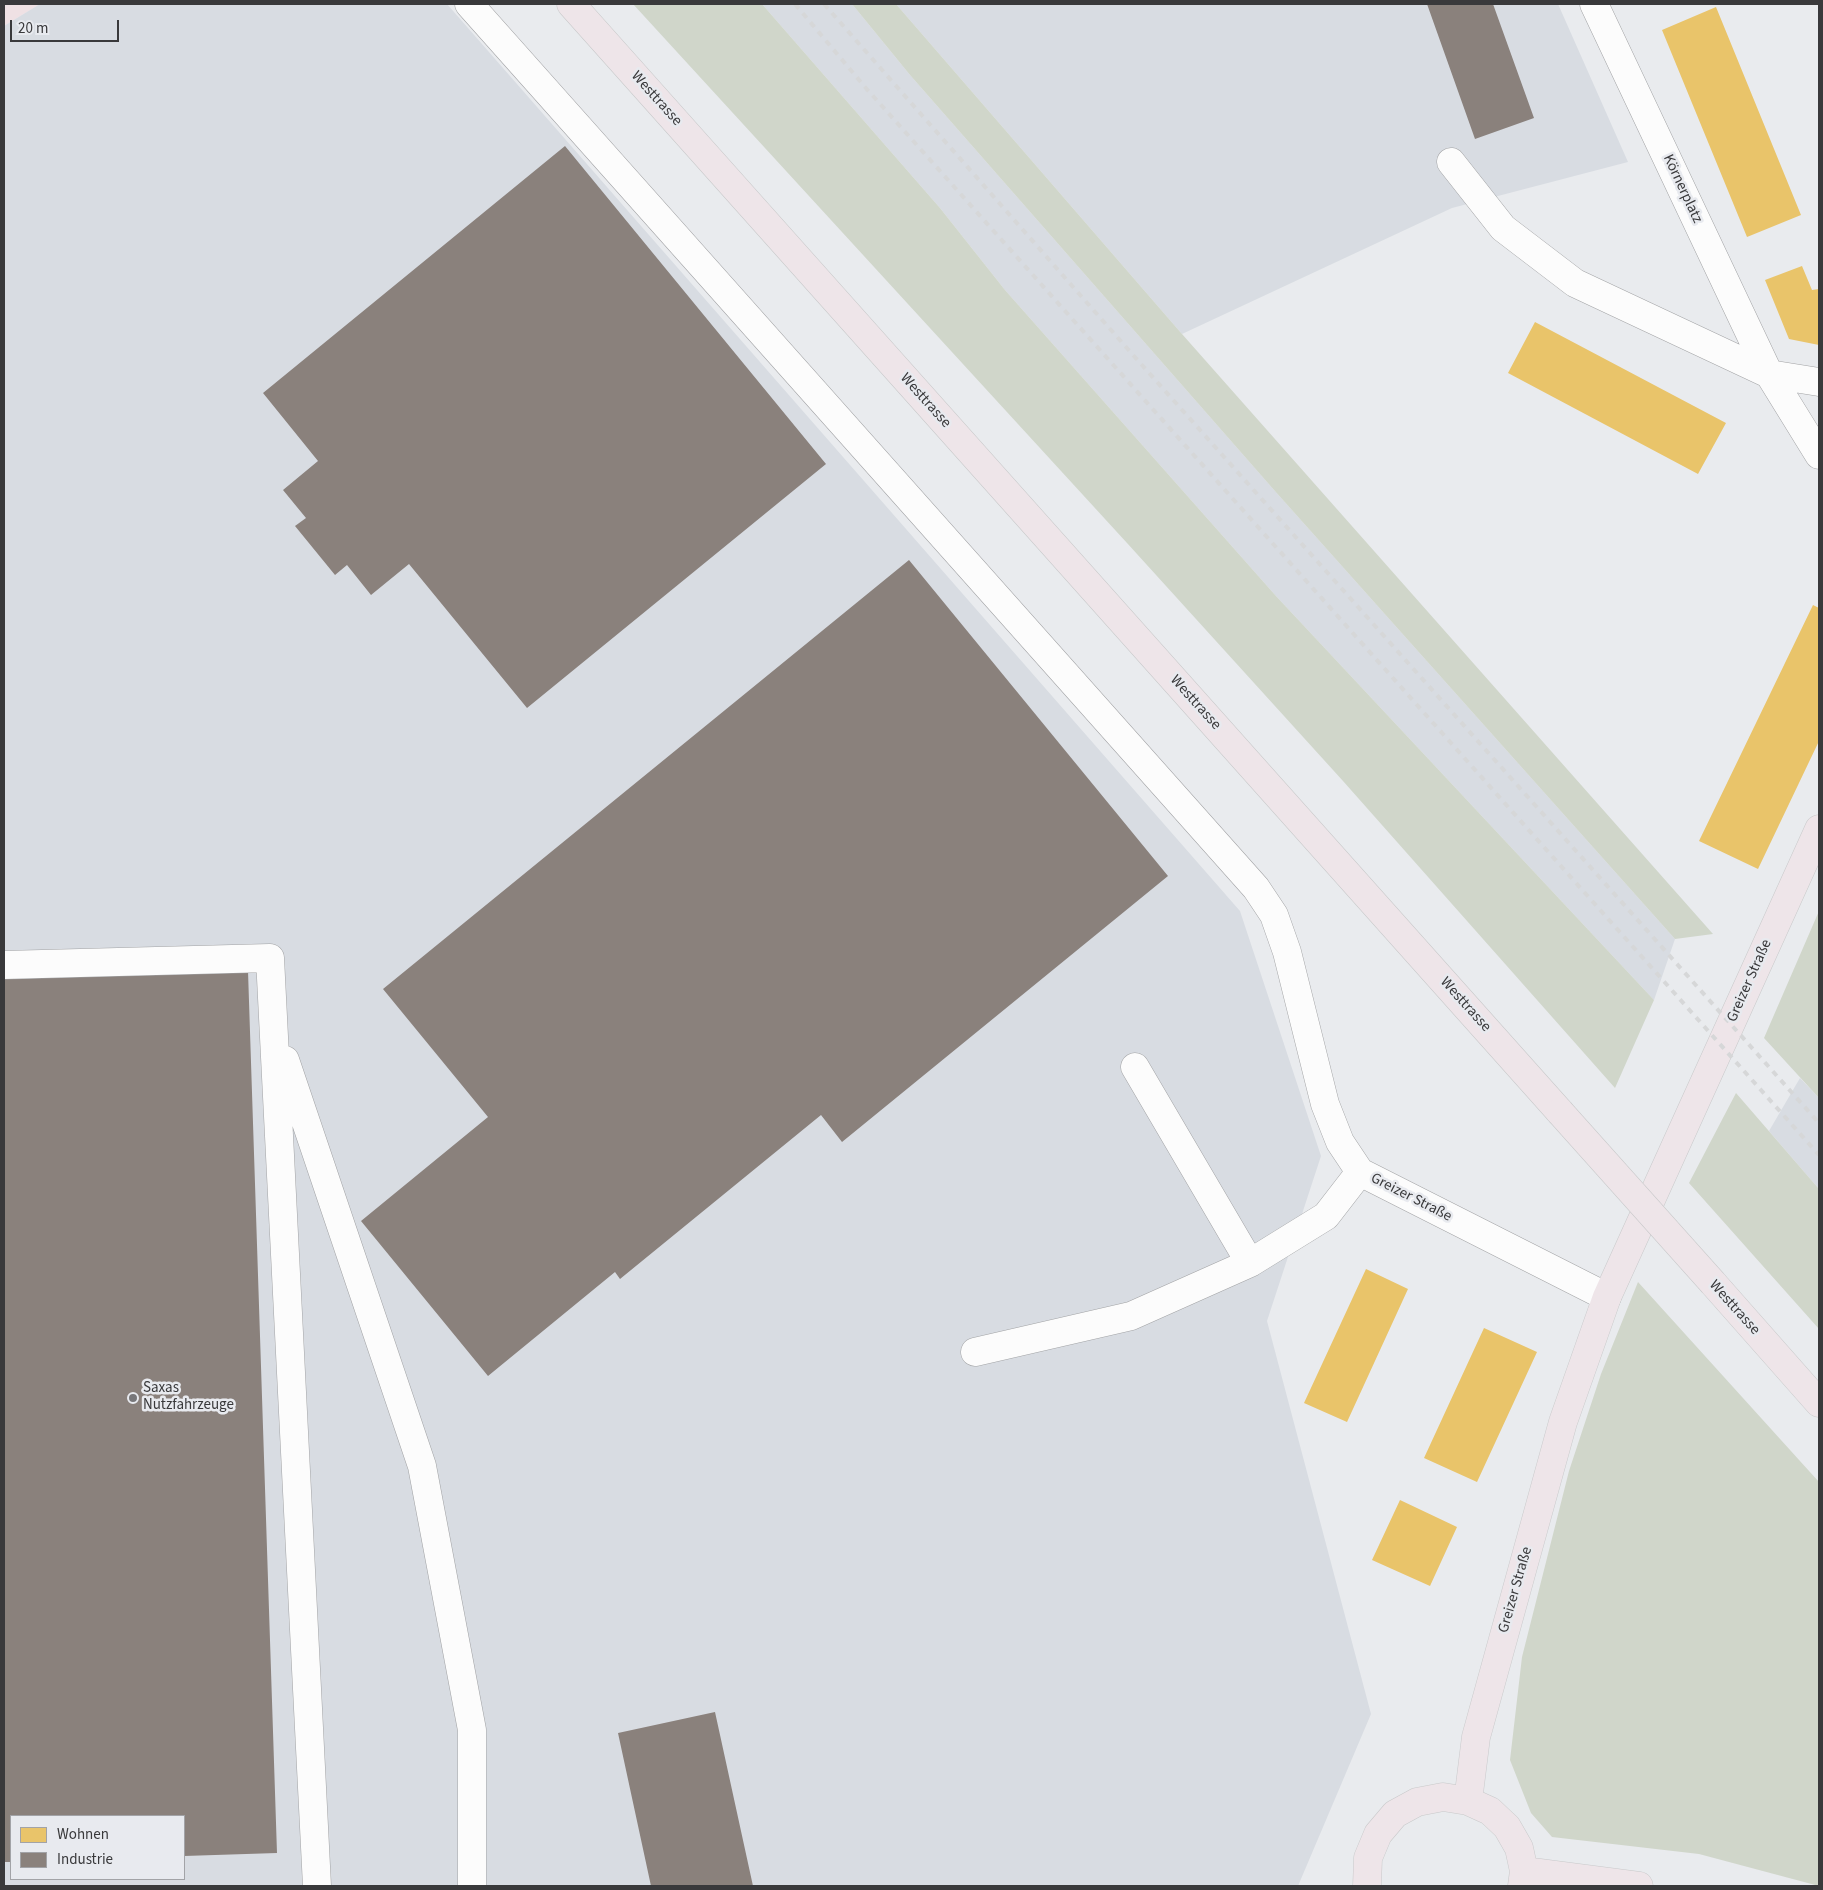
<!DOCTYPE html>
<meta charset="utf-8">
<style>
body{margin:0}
#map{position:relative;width:1823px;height:1890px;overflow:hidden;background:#e9ebee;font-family:"Source Sans 3",sans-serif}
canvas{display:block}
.frame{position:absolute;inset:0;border:5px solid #39393b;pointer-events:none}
.legend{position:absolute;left:10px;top:1815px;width:175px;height:65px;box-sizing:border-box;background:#e8eaef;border:1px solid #a2a3a7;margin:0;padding:6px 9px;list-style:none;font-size:15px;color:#39393b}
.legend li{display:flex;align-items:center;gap:10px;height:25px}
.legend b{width:25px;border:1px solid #a2a3a7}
.scale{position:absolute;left:10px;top:20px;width:109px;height:22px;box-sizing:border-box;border:2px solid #39393b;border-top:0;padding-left:6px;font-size:15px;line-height:18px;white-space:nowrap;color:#39393b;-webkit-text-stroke:4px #e8eaef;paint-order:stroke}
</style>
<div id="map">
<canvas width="1823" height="1890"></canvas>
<div class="frame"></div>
<ul class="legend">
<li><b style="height:14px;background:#e9c46a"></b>Wohnen</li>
<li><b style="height:14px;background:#8a817c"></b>Industrie</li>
</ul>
<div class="scale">20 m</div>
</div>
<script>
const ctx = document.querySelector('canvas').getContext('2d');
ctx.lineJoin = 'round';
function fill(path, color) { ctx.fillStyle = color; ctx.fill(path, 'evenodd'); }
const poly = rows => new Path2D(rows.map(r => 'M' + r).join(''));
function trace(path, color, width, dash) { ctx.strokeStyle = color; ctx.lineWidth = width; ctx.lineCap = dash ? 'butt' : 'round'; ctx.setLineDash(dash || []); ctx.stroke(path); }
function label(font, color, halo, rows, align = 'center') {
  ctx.font = font + ' "Source Sans 3",sans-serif'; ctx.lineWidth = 5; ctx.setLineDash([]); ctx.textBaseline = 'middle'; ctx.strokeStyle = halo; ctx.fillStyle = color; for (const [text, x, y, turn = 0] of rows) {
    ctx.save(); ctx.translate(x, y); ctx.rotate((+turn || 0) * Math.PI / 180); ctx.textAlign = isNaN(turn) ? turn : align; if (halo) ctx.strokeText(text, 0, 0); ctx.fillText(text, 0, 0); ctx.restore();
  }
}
const commercial = poly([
 [4,4,40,4,4,26]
]);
const built = poly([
 [40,4,447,4,1240,911,1321,1156,1267,1321,1371,1714,1298,1886,4,1886,4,26],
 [11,1816,184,1816,184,1879,11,1879],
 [762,4,852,4,910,75,1274,490,1675,939,1654,1000,1276,596,1005,290,940,208],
 [896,4,1558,4,1628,162,1452,208,1182,334],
 [1800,1078,1819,1098,1819,1189,1769,1131]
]);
const green = poly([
 [633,4,762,4,940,208,1005,290,1276,596,1654,1000,1615,1088,1343,781,1127,543],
 [852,4,896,4,1182,334,1713,934,1675,939,1274,490,910,75],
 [1819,911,1819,1098,1764,1038],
 [1736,1093,1819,1189,1819,1329,1689,1183],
 [1638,1282,1819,1482,1819,1886,1699,1854,1552,1837,1531,1813,1510,1760,1522,1657,1569,1471,1601,1374]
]);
const homes = poly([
 [1716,7,1801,215,1747,237,1662,30],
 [1802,266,1812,290,1819,289,1819,345,1789,339,1765,280],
 [1535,322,1726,423,1698,474,1508,373],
 [1813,605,1819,608,1819,741,1758,869,1699,841],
 [1366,1269,1408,1289,1347,1422,1304,1403],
 [1484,1328,1537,1352,1477,1482,1424,1458],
 [1400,1500,1457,1527,1430,1586,1372,1560]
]);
const industry = poly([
 [1427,4,1493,4,1534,118,1475,139],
 [565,146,826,464,527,708,409,564,371,595,347,565,335,575,295,526,306,518,283,490,318,461,263,393],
 [909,560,1168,876,842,1142,821,1115,620,1279,615,1272,488,1376,361,1221,488,1117,383,989],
 [248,971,277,1853,184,1856,184,1816,11,1816,11,1862,4,1862,4,979],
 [715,1712,753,1886,651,1886,618,1733]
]);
const minor = poly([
 [469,4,1256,888,1274,915,1287,952,1325,1104,1340,1142,1360,1172,1607,1297],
 [1594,4,1769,374,1819,382],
 [1451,162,1503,228,1575,283,1769,374,1819,455],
 [4,965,270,958,317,1886],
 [285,1060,422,1466,472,1730,472,1886],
 [1135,1067,1250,1263,1326,1216,1360,1172],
 [975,1352,1131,1316,1250,1263]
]);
const major = poly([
 [571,4,1560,1112],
 [1713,1283,1819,1403],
 [1468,1801,1476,1737,1563,1422,1607,1297,1819,829],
 [1524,1871,1639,1886],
 [1367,1886,1368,1858,1378,1834,1395,1814,1417,1802,1443,1797,1468,1801,1490,1811,1507,1827,1519,1848,1524,1871,1522,1886]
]);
const rail = poly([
 [795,4,865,87,1819,1155],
 [824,4,1133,355,1819,1123]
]);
const majorBridge = poly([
 [1560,1112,1713,1283]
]);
const markers = [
 [133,1398,5,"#77777a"]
];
const streetNames = [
 ["Westtrasse",656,99,48],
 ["Körnerplatz",1682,189,65],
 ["Westtrasse",925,401,48],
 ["Westtrasse",1195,703,48],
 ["Greizer Straße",1750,981,-66],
 ["Westtrasse",1465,1005,48],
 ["Greizer Straße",1411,1198,27],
 ["Westtrasse",1734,1308,48],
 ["Greizer Straße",1516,1590,-74]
];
const poiNames = [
 ["Saxas",143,1389],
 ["Nutzfahrzeuge",143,1406]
];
fill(commercial, '#efe1e4');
fill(built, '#d8dce2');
fill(green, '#d0d6ca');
fill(homes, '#e9c46a');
fill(industry, '#8a817c');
trace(minor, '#a2a3a5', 29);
trace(major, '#c8c9ca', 29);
trace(minor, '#fcfcfc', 28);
trace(major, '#eee5e9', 28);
trace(rail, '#d6d7d8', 4, [6, 6]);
trace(majorBridge, '#c8c9ca', 29, []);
trace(majorBridge, '#eee5e9', 28);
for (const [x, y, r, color] of markers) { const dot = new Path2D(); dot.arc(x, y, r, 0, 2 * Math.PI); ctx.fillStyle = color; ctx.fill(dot); trace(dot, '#e8eaef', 2); }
label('15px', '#39393b', '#e8eaef', streetNames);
label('15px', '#39393b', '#e8eaef', poiNames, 'left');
</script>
